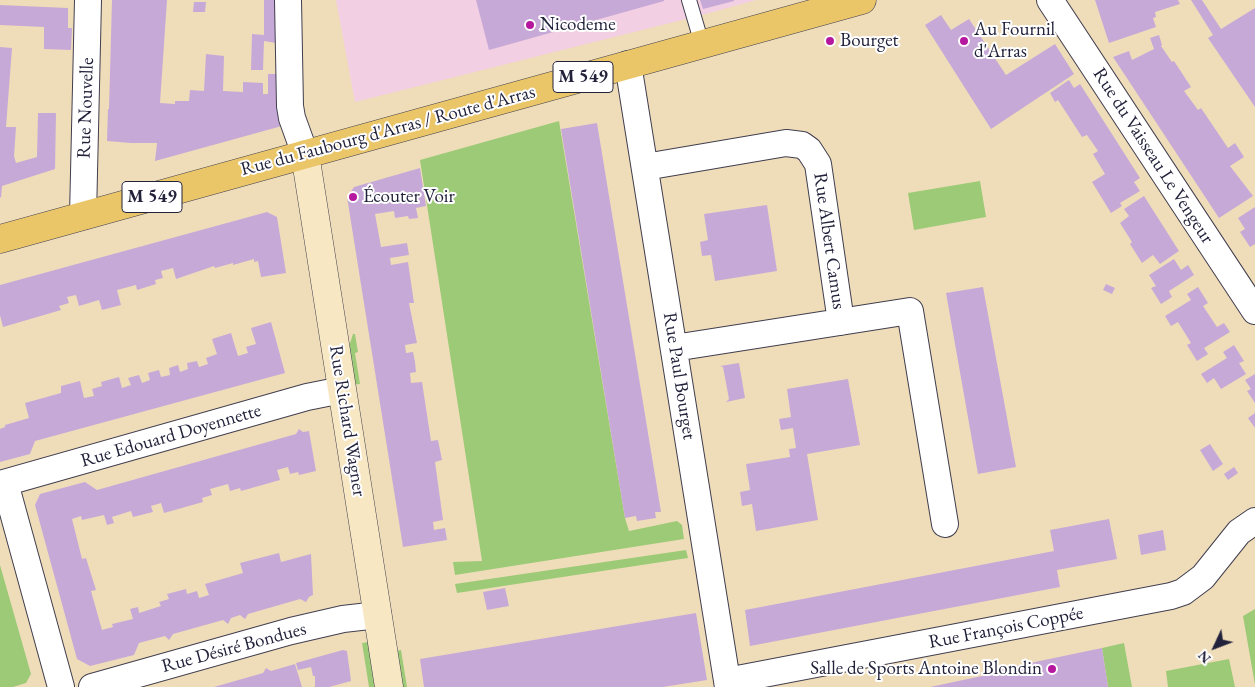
<!DOCTYPE html>
<meta charset="utf-8">
<style>
body{margin:0}
#map{position:relative;width:1255px;height:687px;overflow:hidden;background:#efddba;font-family:"EB Garamond",serif}
canvas{display:block}
.north{position:absolute;left:1190px;top:622px;width:50px;height:50px;-webkit-text-stroke:4px #fff;paint-order:stroke;rotate:227deg;font-size:14px;font-weight:700;line-height:20px;text-align:center;color:#22223b}
.north::after{content:'';display:block;margin:auto;width:18px;height:22px;background:#22223b;clip-path:polygon(50% 0,100% 100%,50% 72%,0 100%)}
</style>
<div id="map">
<canvas width="1255" height="687"></canvas>
<div class="north">N</div>
</div>
<script>
const ctx = document.querySelector('canvas').getContext('2d');
ctx.lineJoin = 'round';
function fill(path, color) { ctx.fillStyle = color; ctx.fill(path, 'evenodd'); }
const poly = rows => new Path2D(rows.map(r => 'M' + r).join(''));
function trace(path, color, width, dash) { ctx.strokeStyle = color; ctx.lineWidth = width; ctx.lineCap = dash ? 'butt' : 'round'; ctx.setLineDash(dash || []); ctx.stroke(path); }
function label(font, color, halo, rows, align = 'center') {
  ctx.font = font + ' "EB Garamond",serif'; ctx.lineWidth = 4; ctx.setLineDash([]); ctx.textBaseline = 'middle'; ctx.strokeStyle = halo; ctx.fillStyle = color; for (const [text, x, y, turn = 0] of rows) {
    ctx.save(); ctx.translate(x, y); ctx.rotate((+turn || 0) * Math.PI / 180); ctx.textAlign = isNaN(turn) ? turn : align; if (halo) ctx.strokeText(text, 0, 0); ctx.fillText(text, 0, 0); ctx.restore();
  }
}
const built = poly([
 [336,0,756,0,702,15,355,102]
]);
const green = poly([
 [559,121,625,518,629,531,677,521,682,525,684,539,455,575,453,562,482,561,420,160],
 [980,181,986,217,914,230,908,193],
 [353,334,355,334,358,352,355,353,360,384,352,385,347,353],
 [686,550,688,558,457,593,455,584],
 [0,565,31,674,26,683,13,687,0,687],
 [1255,609,1255,685,1243,616],
 [369,642,376,687,369,687,362,643],
 [1124,643,1132,687,1108,687,1102,648],
 [401,650,407,687,400,687,394,651],
 [1229,659,1235,687,1168,687,1166,671]
]);
const building = poly([
 [112,0,167,0,160,103,175,104,175,101,189,101,190,90,204,91,206,54,224,56,223,91,243,92,243,82,263,83,263,94,268,94,268,74,282,74,282,126,155,161,157,143,131,143,107,141,108,109,109,109],
 [264,0,283,0,282,44,264,41,263,70,251,70,252,34,264,35],
 [476,0,664,0,664,1,489,50],
 [700,0,734,0,734,1,703,9],
 [1095,0,1178,0,1180,4,1155,12,1156,17,1153,18,1156,27,1109,43],
 [1191,0,1202,0,1221,29,1255,8,1255,107,1208,38,1213,35],
 [194,2,206,2,205,12,193,12],
 [0,5,68,8,68,28,72,28,71,50,44,49,44,27,0,25],
 [941,15,951,30,969,19,1006,75,1055,44,1074,74,991,129,925,25],
 [1159,35,1162,45,1161,46,1172,62,1174,61,1191,87,1184,91,1198,110,1201,108,1228,148,1235,143,1244,157,1230,166,1253,196,1219,218,1113,57,1129,51,1132,60,1154,49,1150,38],
 [0,47,12,48,6,127,16,127,14,156,16,163,37,157,38,113,56,113,55,169,2,186,1,198,0,197],
 [1069,80,1074,88,1080,84,1140,178,1134,182,1140,191,1120,203,1122,206,1111,213,1092,182,1105,174,1093,154,1098,151,1087,135,1082,137,1058,100,1055,102,1050,93],
 [597,123,661,512,655,512,656,518,637,521,636,516,625,518,561,129],
 [420,168,426,206,416,208,418,218,409,219,408,216,395,218,394,211,375,214,381,247,407,243,409,255,390,258,391,265,408,262,414,303,409,303,417,343,405,345,406,353,413,352,415,362,416,372,410,373,411,383,422,382,431,441,438,440,442,460,435,462,443,520,433,522,434,530,445,528,447,540,403,547,347,197,354,187],
 [1144,196,1179,251,1160,264,1153,255,1142,263,1130,244,1132,242,1120,223,1129,216,1124,209],
 [767,205,777,271,715,281,711,255,702,256,700,242,708,240,704,214],
 [1255,207,1255,244,1250,247,1240,232,1245,229,1238,218],
 [267,212,277,217,286,273,261,277,258,261,254,262,254,259,233,265,233,263,215,268,214,266,176,279,173,268,161,271,163,278,155,280,156,284,137,290,136,285,117,290,121,305,102,310,99,300,79,306,76,295,67,297,69,303,59,306,61,310,3,327,0,315,0,285],
 [1174,259,1181,270,1188,265,1194,275,1169,291,1172,297,1161,304,1151,288,1156,286,1149,275],
 [1106,284,1115,288,1112,294,1103,290],
 [983,287,1016,467,978,474,946,293],
 [1198,287,1208,303,1203,306,1217,327,1224,323,1230,332,1204,348,1208,354,1197,361,1187,345,1191,343,1178,322,1171,326,1165,316,1191,300,1187,294],
 [271,322,285,373,35,441,30,454,0,462,0,429,5,427,5,425,29,418,25,403,61,393,61,386,80,381,84,398,94,396,92,389,102,386,101,382,119,377,122,388,131,385,128,378,139,375,142,383,150,380,148,373,159,370,161,377,170,375,169,368,178,365,180,372,188,369,187,363,197,361,199,367,208,364,206,358,217,354,212,339,231,333,238,356,248,353,246,347,256,344,251,328],
 [1234,345,1244,361,1239,363,1246,374,1221,389,1214,378,1207,383,1201,374,1227,358,1223,352],
 [739,363,745,398,726,402,729,399,723,367,720,366],
 [1255,374,1255,403,1247,391,1251,389,1245,380],
 [848,379,860,445,807,454,818,520,756,531,752,504,742,506,740,492,750,490,746,464,790,457,789,449,796,448,793,428,781,430,780,425,779,419,791,417,787,389],
 [1255,413,1255,428,1248,418],
 [299,429,303,432,309,431,316,471,299,475,298,472,290,474,288,467,277,470,280,480,241,491,240,488,230,491,228,484,210,489,212,495,202,498,203,502,164,513,161,503,151,506,153,512,133,517,131,511,112,517,114,523,107,525,104,515,82,520,81,516,72,519,82,559,86,558,96,590,91,591,102,630,113,627,112,624,133,619,130,609,138,607,139,613,161,606,159,602,169,599,167,594,186,589,187,594,197,591,199,598,209,595,205,584,243,573,240,563,279,553,281,562,311,554,313,595,309,597,306,602,300,599,248,614,245,619,240,615,231,618,228,624,223,620,173,634,169,640,165,636,139,643,134,655,90,666,77,659,35,505,40,494,85,482,97,490,296,434],
 [1210,444,1223,464,1213,471,1200,450],
 [1234,467,1238,473,1228,480,1224,474],
 [1109,519,1117,559,1057,570,1060,587,750,646,745,610,1054,551,1050,530],
 [1163,530,1166,550,1141,555,1138,535],
 [505,588,509,606,487,610,483,592],
 [696,613,707,680,663,687,424,687,420,659],
 [1102,648,1108,687,930,687,982,676,982,673],
 [343,650,347,651,351,681,329,687,315,687,315,676,313,676,311,667,298,670,296,663],
 [295,664,302,687,214,687,263,673,266,668,271,671]
]);
const lane = poly([
 [689,0,702,44]
]);
const street = poly([
 [288,0,290,106,292,118,305,154],
 [1050,0,1255,311],
 [628,64,728,687],
 [645,167,786,143,802,145,809,150,818,164,841,322],
 [83,216,88,0],
 [674,348,910,311,945,524],
 [5,483,61,687],
 [0,484,307,397,342,390],
 [727,681,1171,596,1183,592,1203,577,1239,532,1255,521],
 [92,687,291,631,343,619,378,615]
]);
const secondary = poly([
 [305,154,389,687]
]);
const primary = poly([
 [0,239,862,0]
]);
const markers = [
 [530,25,5,"#b5179e"],
 [830,41,5,"#b5179e"],
 [964,41,5,"#b5179e"],
 [353,197,5,"#b5179e"],
 [1052,669,5,"#b5179e"]
];
const shields = [
 [583,77,60],
 [152,197,60]
];
const shieldNames = [
 ["M 549",583,77],
 ["M 549",152,197]
];
const poiNames = [
 ["Nicodeme",540,25],
 ["Au Fournil",974,30],
 ["d'Arras",974,52],
 ["Bourget",840,41],
 ["Écouter Voir",363,197],
 ["Salle de Sports Antoine Blondin",1042,669,"right"]
];
const streetNames = [
 ["Rue Nouvelle",86,108,-88],
 ["Rue du Faubourg d'Arras / Route d'Arras",388,131,-15],
 ["Rue du Vaisseau Le Vengeur",1153,156,57],
 ["Rue Albert Camus",829,241,82],
 ["Rue Paul Bourget",679,376,81],
 ["Rue Richard Wagner",347,421,81],
 ["Rue Edouard Doyennette",171,436,-16],
 ["Rue François Coppée",1006,628,-11],
 ["Rue Désiré Bondues",234,648,-15]
];
fill(built, '#f2cfe2');
fill(green, '#9dca77');
fill(building, '#c7a9d7');
trace(lane, '#413e4e', 16);
trace(street, '#413e4e', 28);
trace(secondary, '#413e4e', 29);
trace(primary, '#413e4e', 29);
trace(lane, '#fff', 14);
trace(street, '#fff', 26);
trace(secondary, '#f7e8c3', 28);
trace(primary, '#eac669', 28);
for (const [x, y, r, color] of markers) { const dot = new Path2D(); dot.arc(x, y, r, 0, 2 * Math.PI); ctx.fillStyle = color; ctx.fill(dot); trace(dot, '#fff', 2); }
for (const [x, y, w] of shields) { const box = new Path2D(); box.roundRect(x - w / 2, y - 15.5, w, 31, 4); ctx.fillStyle = '#fff'; ctx.fill(box); trace(box, '#22223b', 1); }
label('bold 18px', '#22223b', null, shieldNames);
label('19px', '#22223b', '#fff', poiNames, 'left');
label('19px', '#22223b', '#fff', streetNames);
</script>
